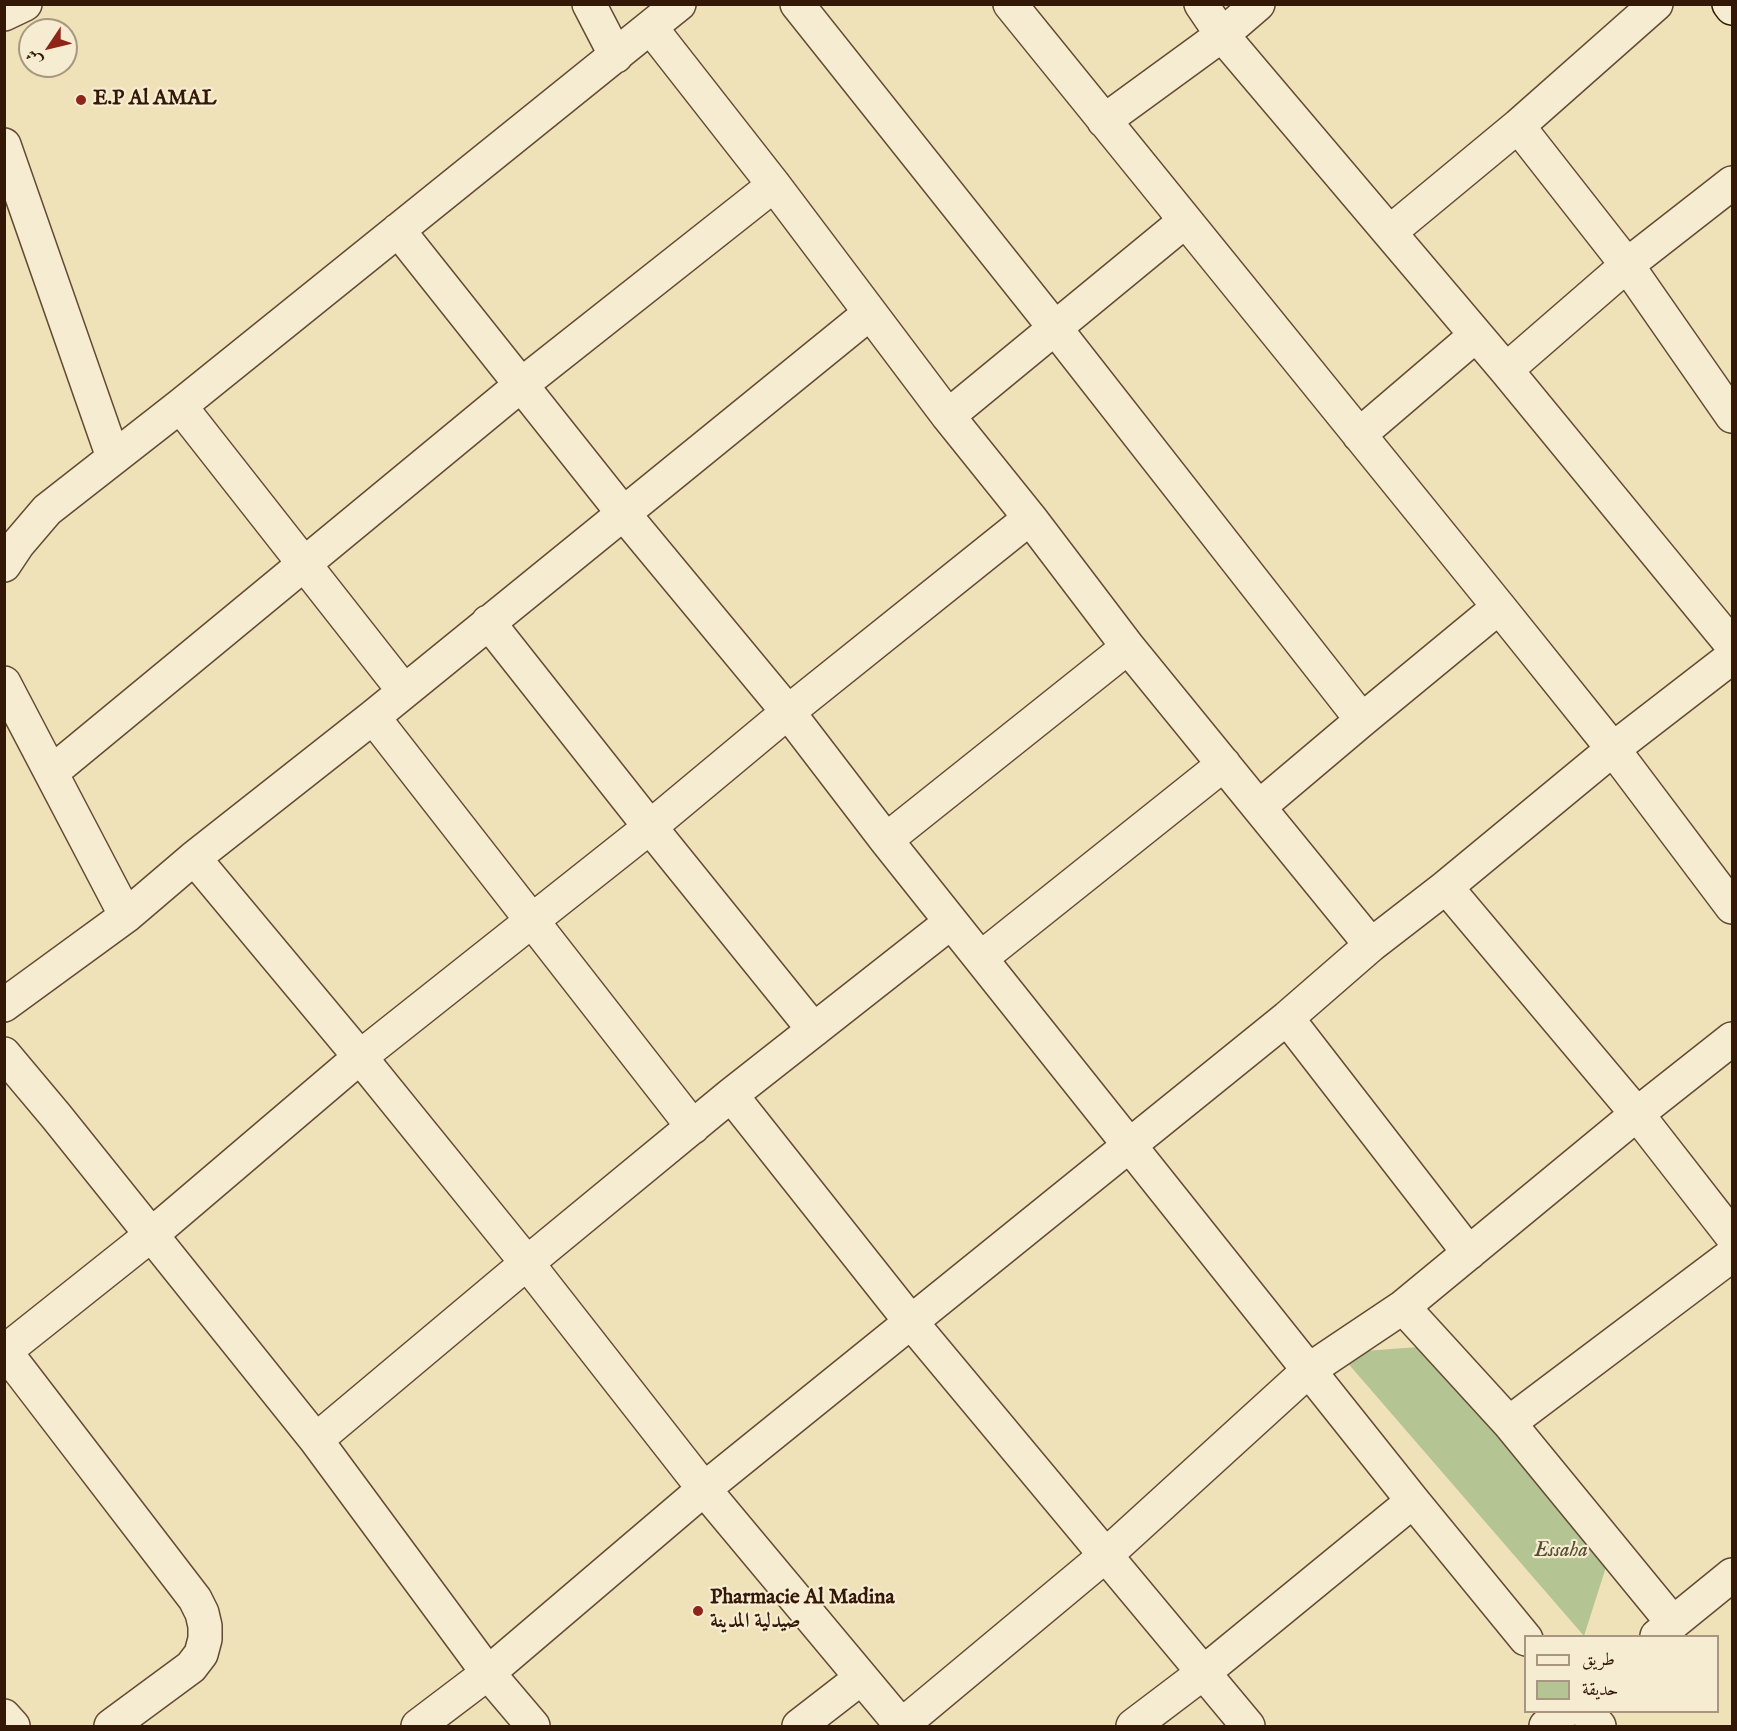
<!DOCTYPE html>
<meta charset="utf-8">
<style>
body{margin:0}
#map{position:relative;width:1737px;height:1731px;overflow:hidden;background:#f0e2b8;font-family:"IM FELL English",Amiri,serif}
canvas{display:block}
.frame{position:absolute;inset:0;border:6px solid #341807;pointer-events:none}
.legend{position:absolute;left:1524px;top:1635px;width:195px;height:78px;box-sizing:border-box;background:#f5ecd1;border:2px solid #a89780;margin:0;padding:8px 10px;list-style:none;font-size:18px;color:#341807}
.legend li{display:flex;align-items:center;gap:12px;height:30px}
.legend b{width:30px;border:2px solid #a89780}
.north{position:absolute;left:18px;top:18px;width:60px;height:60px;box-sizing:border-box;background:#f5ecd1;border:2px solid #a89780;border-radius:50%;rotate:235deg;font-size:16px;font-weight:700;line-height:24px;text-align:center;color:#341807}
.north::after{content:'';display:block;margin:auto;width:21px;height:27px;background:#8f2418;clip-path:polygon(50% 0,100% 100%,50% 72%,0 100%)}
</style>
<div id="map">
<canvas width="1737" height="1731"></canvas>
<div class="frame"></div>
<ul class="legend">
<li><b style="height:8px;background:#f5ecd1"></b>طريق</li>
<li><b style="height:16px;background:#b4c493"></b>حديقة</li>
</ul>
<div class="north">ش</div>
</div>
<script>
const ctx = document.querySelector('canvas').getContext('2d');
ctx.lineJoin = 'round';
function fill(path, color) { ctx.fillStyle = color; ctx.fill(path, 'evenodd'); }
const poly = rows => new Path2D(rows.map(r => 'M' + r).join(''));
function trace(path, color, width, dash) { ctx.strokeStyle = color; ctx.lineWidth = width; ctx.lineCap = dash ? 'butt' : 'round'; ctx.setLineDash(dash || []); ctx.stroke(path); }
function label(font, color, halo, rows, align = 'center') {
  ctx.font = font + ' "IM FELL English",Amiri,serif'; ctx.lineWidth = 4.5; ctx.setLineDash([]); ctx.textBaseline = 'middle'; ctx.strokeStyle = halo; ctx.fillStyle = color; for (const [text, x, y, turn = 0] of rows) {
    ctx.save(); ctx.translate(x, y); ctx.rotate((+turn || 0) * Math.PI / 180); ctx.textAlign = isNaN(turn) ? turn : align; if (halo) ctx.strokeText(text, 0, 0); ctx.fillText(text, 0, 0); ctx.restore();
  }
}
const green = poly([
 [1431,1346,1607,1564,1584,1636,1339,1353]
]);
const minor = poly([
 [589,4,616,56],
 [797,4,1055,328,1362,720],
 [1010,4,1499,607,1613,749,1732,907],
 [1201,4,1222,35,1506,370,1732,645],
 [4,14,25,4],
 [651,28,774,185,948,416,1030,518,1128,647,1371,945],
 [1104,121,1222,35,1258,4],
 [1518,126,1627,265,1732,416],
 [4,145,113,457],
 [398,230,623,513,788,712,886,840,1413,1501,1526,1639],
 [1390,232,1518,126,1656,4],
 [1506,370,1627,265,1732,183],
 [180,406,404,691],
 [948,416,1185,221],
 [1359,435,1476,335],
 [4,565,18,544,47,510,180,406,679,4],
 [488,622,650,827,814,1030],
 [4,683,126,916],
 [373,717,693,1127],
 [52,772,521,385,774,185],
 [1259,807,1362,720,1499,607],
 [886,840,1128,647],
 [194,858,360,1057,527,1263,704,1489,902,1726],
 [1446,887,1637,1114,1732,1236],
 [981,958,1224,764],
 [4,1005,126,916,194,858,373,717,870,313],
 [1287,1018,1469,1253],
 [4,1054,56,1116,316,1440,488,1673,533,1726],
 [731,1095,911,1322,1248,1726],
 [1403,1307,1637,1114,1732,1039],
 [4,1350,195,1599,202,1613,205,1626,205,1639,201,1654,191,1667,111,1726],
 [4,1352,151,1235,360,1057,650,827,788,712,1030,518],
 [1509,1423,1732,1255],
 [316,1440,527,1263,731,1095,951,922],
 [1657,1636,1732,1575],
 [1586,1712,1599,1726],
 [4,1716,13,1726],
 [418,1726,488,1673,704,1489,1287,1018,1371,945,1446,887,1613,749,1732,657],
 [799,1726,861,1678],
 [901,1726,1106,1555,1309,1370,1403,1307,1509,1423,1673,1623],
 [1133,1726,1203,1673,1413,1501],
 [1546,1726,1564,1712]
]);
const secondary = poly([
 [1729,4,1732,8]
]);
const markers = [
 [81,100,6,"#8f2418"],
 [698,1611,6,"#8f2418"]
];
const poiNames = [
 ["E.P Al AMAL",93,100],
 ["Pharmacie Al Madina",710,1599],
 ["صيدلية المدينة",710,1623]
];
const parkNames = [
 ["Essaha",1561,1552]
];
fill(green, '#b4c493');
trace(minor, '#634a33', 36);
trace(secondary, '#341807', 36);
trace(minor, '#f5ecd1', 33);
trace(secondary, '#f5ecd1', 33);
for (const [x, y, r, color] of markers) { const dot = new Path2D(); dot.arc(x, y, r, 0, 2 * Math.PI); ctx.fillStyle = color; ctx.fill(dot); trace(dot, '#f5ecd1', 2); }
label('bold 21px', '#341807', '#f5ecd1', poiNames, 'left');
label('italic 21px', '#5a4c31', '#f5ecd1', parkNames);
</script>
